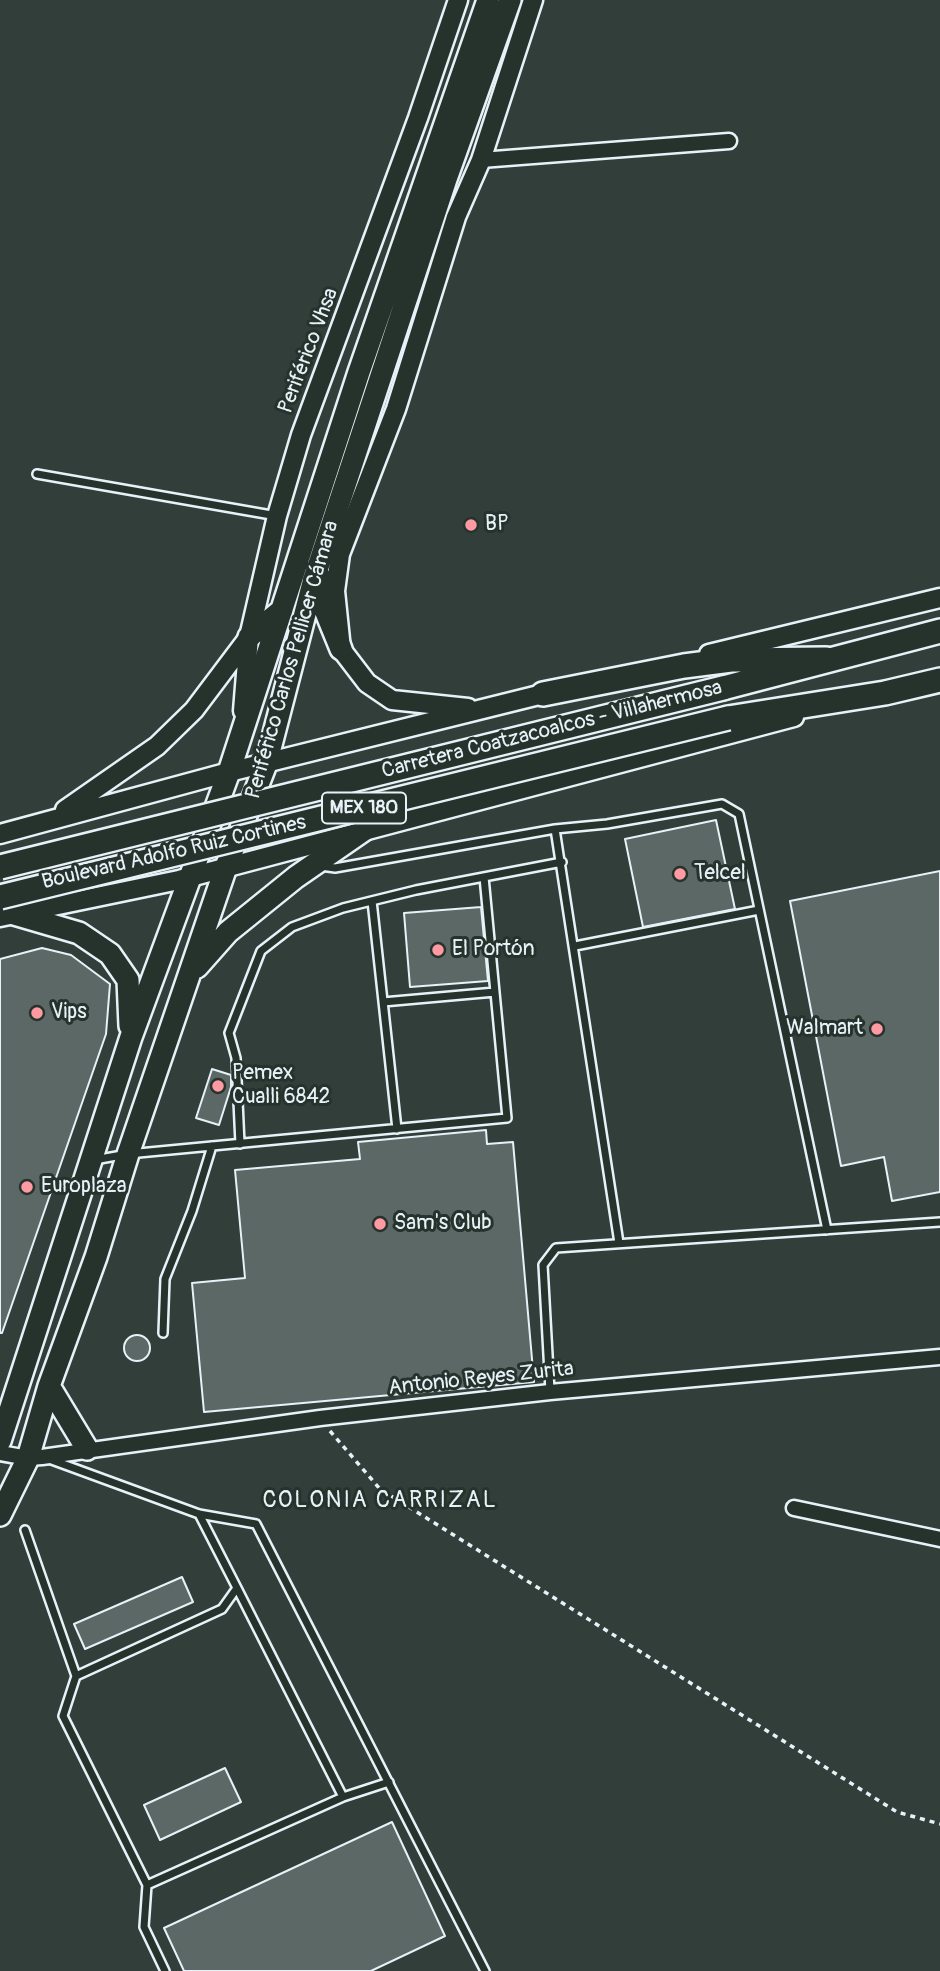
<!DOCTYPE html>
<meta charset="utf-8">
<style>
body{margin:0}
canvas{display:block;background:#323e39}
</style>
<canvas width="940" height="1971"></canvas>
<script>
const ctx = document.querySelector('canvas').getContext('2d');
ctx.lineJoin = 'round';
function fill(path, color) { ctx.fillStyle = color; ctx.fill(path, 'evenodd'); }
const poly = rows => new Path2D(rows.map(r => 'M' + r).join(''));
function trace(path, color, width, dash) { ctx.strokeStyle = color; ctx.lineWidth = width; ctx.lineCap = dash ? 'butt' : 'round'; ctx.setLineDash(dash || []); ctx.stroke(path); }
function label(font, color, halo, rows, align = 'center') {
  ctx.font = font + ' Pangolin,sans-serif'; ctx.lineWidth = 6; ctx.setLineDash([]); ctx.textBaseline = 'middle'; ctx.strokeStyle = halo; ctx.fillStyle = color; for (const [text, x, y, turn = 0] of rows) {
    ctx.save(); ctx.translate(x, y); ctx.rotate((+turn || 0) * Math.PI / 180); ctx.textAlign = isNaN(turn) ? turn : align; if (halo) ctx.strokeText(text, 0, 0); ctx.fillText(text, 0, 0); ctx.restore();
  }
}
const building = poly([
 [716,820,735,909,643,927,625,839,716,820],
 [940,871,940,1192,892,1201,884,1157,841,1166,790,901,940,871],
 [481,907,488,981,410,987,404,913,481,907],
 [42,948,71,955,110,984,106,1034,2,1333,0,1333,0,959,42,948],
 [212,1069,231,1075,231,1087,219,1125,196,1118,212,1069],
 [486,1130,487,1144,513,1142,534,1382,204,1412,192,1283,245,1278,235,1170,360,1159,358,1142,486,1130],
 '124 1348a13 13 0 1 1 26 0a13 13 0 1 1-26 0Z',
 [182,1577,193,1602,85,1649,74,1624,182,1577],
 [225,1768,241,1802,160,1840,144,1805,225,1768],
 [392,1822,445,1936,371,1971,184,1971,164,1928,392,1822]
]);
const path = poly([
 [330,1431,380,1489,897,1812,940,1824]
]);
const service = poly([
 [37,474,277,516],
 [555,829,619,1243],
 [321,866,335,868,555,829,607,824,722,804,739,814,827,1230],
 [372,901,397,1129],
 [575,946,759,910],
 [383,1002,495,992],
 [240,1144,236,1058,229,1033,261,951,292,927,343,908,416,890,562,862],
 [94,1160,128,1154,507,1118,484,877],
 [163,1333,165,1279,192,1211,212,1146],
 [550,1391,543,1265,556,1248,940,1222],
 [49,1459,199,1514,256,1524,485,1971],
 [25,1530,76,1676,63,1716,147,1885,144,1927,165,1971],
 [237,1588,343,1797,389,1782],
 [76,1676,222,1609,237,1588,199,1514],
 [147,1885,343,1797]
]);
const minor = poly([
 [481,160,729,141],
 [0,1453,28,1458,42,1457,320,1418,550,1392,940,1357],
 [794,1508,940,1539]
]);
const tertiary = poly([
 [709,654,940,598],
 [468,708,392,700,367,683,341,649,335,591,340,554,396,409,456,217,481,160,533,0],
 [243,711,249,637,277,516,301,435,418,118,458,0],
 [65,810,157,746,194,710,249,637],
 [0,834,229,772,555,691],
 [0,917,179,880,794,717]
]);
const primary = poly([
 [321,578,323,605,341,649],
 [249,637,282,610],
 [14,914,79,933,110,954,128,980,130,1026],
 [197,967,228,932,296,877,364,830],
 [49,1386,87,1449],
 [0,1441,131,1037,229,772,359,372,488,0],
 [0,1515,28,1458,49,1386,96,1257,128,1154,226,867,266,764,314,579,446,179,510,0]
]);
const trunk = poly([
 [723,688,940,631],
 [543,694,684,666,731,660,826,659],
 [728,718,885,693,940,680]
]);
const trunkBridge = poly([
 [0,867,723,688],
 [0,897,728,718]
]);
const markers = [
 [471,525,7,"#ff9aa2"],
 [680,874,7,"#ff9aa2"],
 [438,950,7,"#ff9aa2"],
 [37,1013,7,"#ff9aa2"],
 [877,1029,7,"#ff9aa2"],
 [218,1086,7,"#ff9aa2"],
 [27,1187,7,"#ff9aa2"],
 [380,1224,7,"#ff9aa2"]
];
const shields = [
 [364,808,84]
];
const shieldNames = [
 ["MEX 180",364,808]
];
const streetNames = [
 ["Periférico Vhsa",309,351,-69],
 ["Periférico Carlos Pellicer Cámara",293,660,-74],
 ["Carretera Coatzacoalcos - Villahermosa",552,730,-14],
 ["Boulevard Adolfo Ruiz Cortines",174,853,-13],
 ["Antonio Reyes Zurita",481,1379,-6]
];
const poiNames = [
 ["BP",485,525],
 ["Telcel",694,874],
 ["El Portón",452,950],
 ["Vips",51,1013],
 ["Walmart",863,1029,"right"],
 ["Pemex",232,1074],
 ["Cualli 6842",232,1098],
 ["Europlaza",41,1187],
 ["Sam's Club",394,1224]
];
const neighbourhoodNames = [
 ["COLONIA CARRIZAL",380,1501]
];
fill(building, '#5c6865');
trace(building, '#e8f1f8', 2);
trace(service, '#e8f1f8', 12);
trace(minor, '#e8f1f8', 19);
trace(tertiary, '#e8f1f8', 23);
trace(primary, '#e8f1f8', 26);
trace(trunk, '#e8f1f8', 28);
trace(path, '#e8f1f8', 3.5, [5, 5]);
trace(service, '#26332d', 7);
trace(minor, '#26332d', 14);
trace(tertiary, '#26332d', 18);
trace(primary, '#26332d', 21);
trace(trunk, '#26332d', 23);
trace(trunkBridge, '#e8f1f8', 28, []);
trace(trunkBridge, '#26332d', 23);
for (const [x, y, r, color] of markers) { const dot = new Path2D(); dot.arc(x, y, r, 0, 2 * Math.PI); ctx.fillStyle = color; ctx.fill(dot); trace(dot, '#26332d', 2.5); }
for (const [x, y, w] of shields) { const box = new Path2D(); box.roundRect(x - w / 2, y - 15.5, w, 31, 5); ctx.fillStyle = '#26332d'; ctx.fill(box); trace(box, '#e8f1f8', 2); }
label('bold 19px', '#e8f1f8', null, shieldNames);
label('21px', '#e8f1f8', '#26332d', streetNames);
label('21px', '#e8f1f8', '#26332d', poiNames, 'left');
ctx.letterSpacing = '2px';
label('23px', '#e8f1f8', '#26332d', neighbourhoodNames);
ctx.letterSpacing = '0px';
</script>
